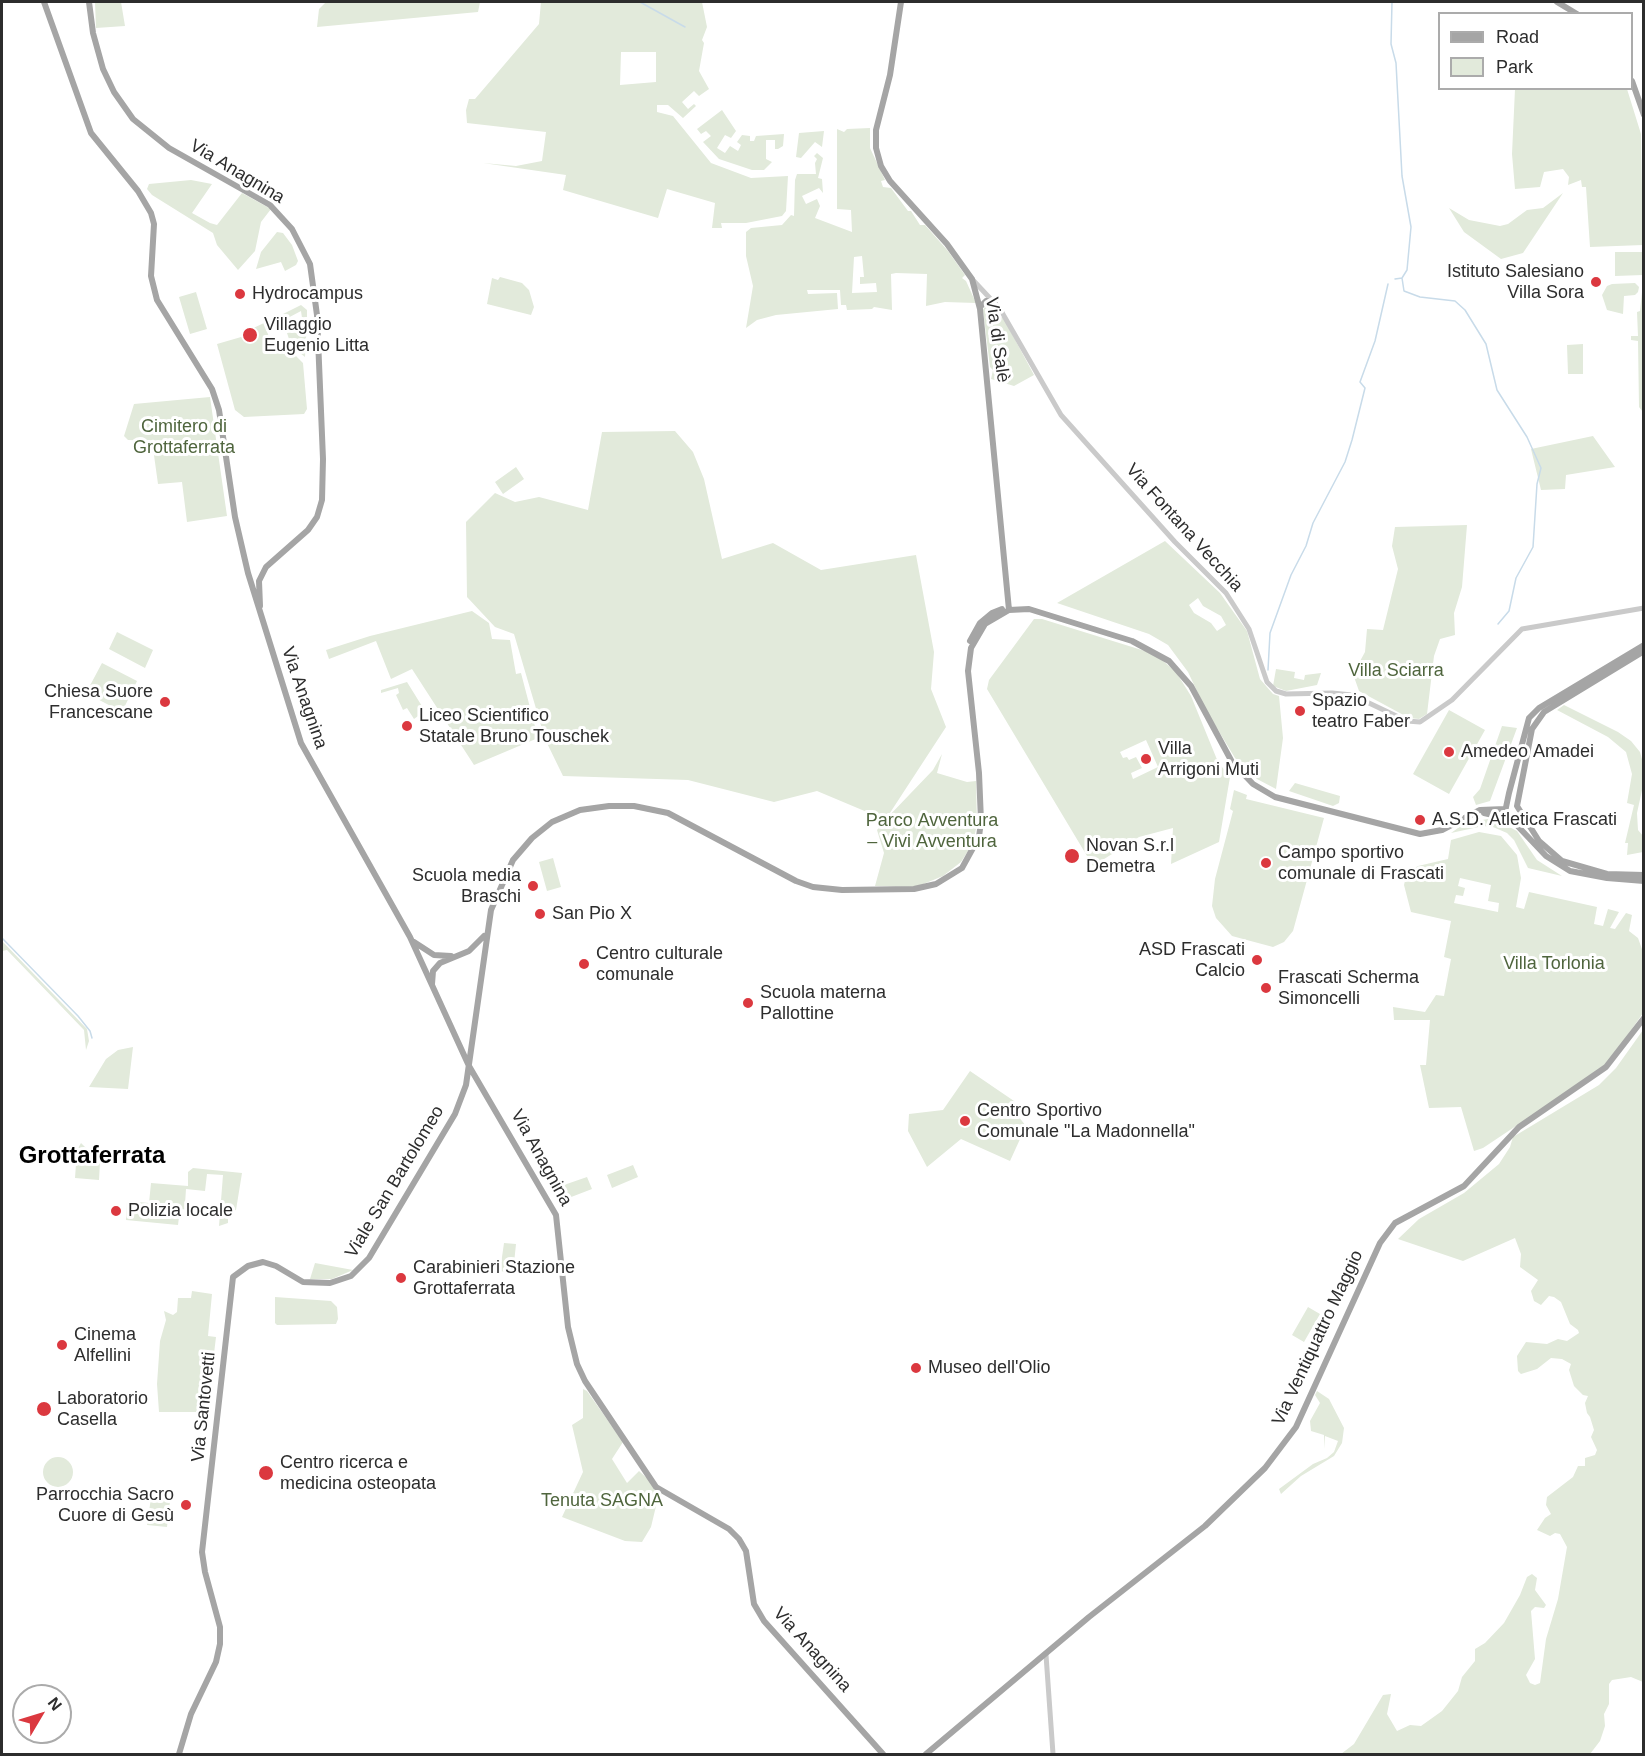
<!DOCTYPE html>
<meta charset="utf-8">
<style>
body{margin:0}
#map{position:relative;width:1645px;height:1756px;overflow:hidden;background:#fff;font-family:Helvetica,sans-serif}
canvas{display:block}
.frame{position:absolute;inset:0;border:3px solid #2d2d2d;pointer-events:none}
.legend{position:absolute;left:1438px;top:12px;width:195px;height:78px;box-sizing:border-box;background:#fff;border:2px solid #ababab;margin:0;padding:8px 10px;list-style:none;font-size:18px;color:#2d2d2d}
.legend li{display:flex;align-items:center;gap:12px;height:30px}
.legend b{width:30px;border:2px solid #ababab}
.north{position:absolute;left:12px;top:1684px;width:60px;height:60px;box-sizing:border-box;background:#fff;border:2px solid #ababab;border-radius:50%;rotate:52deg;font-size:16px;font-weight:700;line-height:24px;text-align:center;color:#2d2d2d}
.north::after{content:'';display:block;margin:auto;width:21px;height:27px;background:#db383f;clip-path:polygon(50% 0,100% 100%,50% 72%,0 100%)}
</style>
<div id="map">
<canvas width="1645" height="1756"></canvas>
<div class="frame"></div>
<ul class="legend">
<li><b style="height:8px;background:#a5a5a5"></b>Road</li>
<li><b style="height:16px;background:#e2eadb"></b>Park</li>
</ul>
<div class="north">N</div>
</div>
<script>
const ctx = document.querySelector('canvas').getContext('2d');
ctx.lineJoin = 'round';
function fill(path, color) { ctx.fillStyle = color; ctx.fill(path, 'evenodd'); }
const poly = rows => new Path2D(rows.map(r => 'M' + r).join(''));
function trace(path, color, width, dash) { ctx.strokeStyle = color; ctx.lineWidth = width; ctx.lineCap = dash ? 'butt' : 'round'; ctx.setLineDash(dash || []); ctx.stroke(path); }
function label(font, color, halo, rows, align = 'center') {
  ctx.font = font + ' Helvetica,sans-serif'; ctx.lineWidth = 6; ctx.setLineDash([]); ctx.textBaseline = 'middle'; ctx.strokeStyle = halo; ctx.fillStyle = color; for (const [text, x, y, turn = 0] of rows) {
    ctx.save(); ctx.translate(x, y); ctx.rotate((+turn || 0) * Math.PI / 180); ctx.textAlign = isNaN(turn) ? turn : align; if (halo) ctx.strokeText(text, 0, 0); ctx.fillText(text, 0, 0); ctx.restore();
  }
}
const green = poly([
 [95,2,121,2,125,26,96,28],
 [326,2,480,2,478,12,317,27,319,9],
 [541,2,702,2,707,27,702,40,704,43,699,71,709,89,699,96,694,91,682,102,688,109,694,104,696,106,683,118,668,105,657,105,657,112,673,116,711,163,751,178,788,176,786,211,782,216,746,223,721,223,722,228,712,228,715,203,667,189,658,218,563,190,566,175,483,163,516,166,542,161,546,132,467,123,466,110,469,99,475,99,539,24],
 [621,52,656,52,656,82,620,85],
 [1515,89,1627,89,1641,134,1643,245,1590,247,1586,187,1582,187,1581,180,1568,185,1569,177,1563,169,1544,172,1540,187,1515,189,1512,154],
 [722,110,736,131,731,138,725,135,717,148,725,153,730,146,738,151,741,145,737,142,742,135,750,136,750,141,754,141,756,136,784,134,783,146,778,149,775,149,775,140,766,140,766,159,772,162,764,170,752,170,719,159,703,142,711,136,706,131,701,134,697,129],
 [870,128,870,148,885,180,881,181,883,187,891,188,908,211,911,211,920,225,925,225,948,251,965,275,962,278,966,281,976,303,945,302,926,306,927,274,896,273,891,274,892,310,874,307,872,309,847,310,846,305,841,305,840,290,807,290,808,294,837,293,838,309,776,315,757,320,746,328,753,286,746,256,746,232,751,228,782,225,791,215,794,216,795,180,797,174,816,174,815,163,817,159,814,156,817,153,823,158,818,178,822,179,823,193,819,188,802,196,806,204,817,199,820,206,815,218,852,232,851,210,837,209,837,129,844,132,847,129],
 [862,256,864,277,860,277,860,284,876,283,877,292,852,293,854,257],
 [824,131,822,147,815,142,801,158,796,157,799,133],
 [191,180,212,184,192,213,210,223,217,225,242,193,271,209,261,222,255,251,238,270,217,245,213,233,152,195,147,189,149,184],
 [1563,193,1523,253,1501,259,1464,232,1449,208,1469,220,1500,226,1508,224,1527,210,1543,208],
 [277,232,283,233,292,245,298,261,296,265,285,271,281,262,256,269,261,252],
 [1615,252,1643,252,1643,275,1615,276],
 [500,277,522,283,529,290,534,307,531,315,487,304,492,278,498,280],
 [1635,283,1639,287,1638,292,1635,295,1624,296,1623,314,1607,310,1602,295,1607,286,1612,284],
 [196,292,207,329,190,334,179,297],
 [1642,292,1644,293,1643,412,1639,407,1638,341,1631,340,1631,336,1638,336,1637,312,1640,311],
 [991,304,1005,321,1034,375,1014,386,991,379,993,370,990,367,983,310,986,305],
 [301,305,307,310,307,320,305,357,295,349,278,345,290,342,287,333,300,329,304,330,306,322,302,318,301,311,284,320,283,314],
 [264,323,274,351,294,354,303,363,307,409,304,414,244,417,235,410,217,344,248,335,247,331],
 [1583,344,1583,374,1568,374,1567,345],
 [210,397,227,516,187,522,182,482,158,484,152,441,128,440,124,436,134,404],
 [675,431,693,452,704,479,722,559,773,543,821,570,916,555,934,652,931,689,946,727,886,819,933,770,942,754,937,773,967,782,976,781,977,824,973,843,961,862,943,876,916,887,875,886,884,853,877,830,886,820,817,791,774,802,688,780,563,776,545,739,514,634,495,627,467,597,466,522,495,493,515,502,539,497,588,510,602,432],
 [1593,436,1615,467,1566,475,1565,489,1541,490,1531,449],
 [516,467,524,479,503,494,495,482],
 [1467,525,1462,587,1454,613,1455,635,1440,639,1434,656,1427,714,1419,719,1409,718,1359,691,1353,674,1365,652,1367,629,1383,630,1398,569,1392,546,1395,527],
 [1165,541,1220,593,1247,631,1260,679,1273,694,1279,696,1283,738,1276,789,1257,779,1235,758,1206,710,1188,672,1168,645,1149,634,1057,603],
 [1198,598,1203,606,1221,616,1226,625,1217,631,1211,623,1194,613,1189,605],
 [472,611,489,623,492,639,510,640,516,674,521,673,538,738,474,765,412,669,391,679,376,641,329,659,326,650,370,636],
 [1034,619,1042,619,1145,651,1162,660,1176,672,1191,696,1218,762,1230,777,1219,842,1171,864,1173,828,1139,837,1093,866,987,689,989,680],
 [1146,740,1158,767,1133,779,1131,773,1142,768,1136,757,1129,760,1127,757,1123,758,1120,752],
 [117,632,153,650,145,668,109,649],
 [102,663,137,681,122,712,86,693],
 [1276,669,1295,672,1294,678,1304,680,1305,675,1321,673,1317,685,1286,691,1273,686],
 [407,682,425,711,414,719,407,708,403,710,396,695,399,693,398,688,381,693,381,690],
 [1564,705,1618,732,1631,741,1640,752,1643,763,1644,781,1637,813,1638,830,1643,836,1643,852,1627,855,1628,843,1625,843,1634,805,1627,803,1632,774,1626,752,1608,737,1557,710],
 [1449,710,1485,730,1449,794,1413,774],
 [1502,726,1517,728,1490,801,1476,805,1473,797,1480,789],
 [1295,783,1340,796,1339,803,1333,806,1289,791],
 [1234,790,1247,795,1246,799,1324,818,1293,931,1284,942,1273,947,1232,936,1216,918,1212,906,1215,879,1233,811,1230,809],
 [1488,819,1498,821,1517,831,1537,860,1562,876,1528,868,1514,840,1507,833,1493,827,1483,826,1451,833,1465,823],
 [1479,832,1501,836,1517,855,1521,878,1516,907,1524,909,1529,892,1597,907,1594,924,1603,926,1608,909,1619,912,1610,928,1615,929,1626,913,1632,915,1629,931,1638,938,1643,952,1643,1013,1606,1066,1483,1148,1474,1151,1461,1107,1429,1108,1420,1065,1426,1065,1430,1020,1394,1020,1393,1007,1425,1012,1436,995,1444,996,1451,959,1444,957,1451,921,1411,912,1404,885,1407,872,1418,866,1448,859,1451,840],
 [1460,878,1491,885,1488,901,1499,903,1498,912,1454,903,1456,895,1463,896,1465,888,1458,886],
 [553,858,561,887,547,891,539,862],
 [2,941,87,1029,89,1041,86,1050,84,1030,7,950,2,951],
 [1643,1030,1643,1682,1631,1677,1612,1680,1609,1684,1609,1704,1604,1714,1605,1726,1600,1741,1590,1754,1341,1754,1354,1744,1383,1695,1391,1694,1387,1714,1397,1731,1410,1725,1421,1726,1442,1711,1458,1691,1462,1677,1475,1661,1475,1649,1485,1643,1504,1623,1520,1595,1527,1577,1532,1574,1537,1578,1535,1590,1546,1605,1544,1608,1535,1607,1531,1611,1535,1659,1526,1675,1530,1683,1535,1685,1540,1683,1546,1639,1558,1599,1567,1547,1560,1534,1555,1533,1550,1536,1537,1530,1545,1518,1551,1514,1546,1505,1547,1497,1573,1477,1578,1466,1585,1466,1585,1458,1595,1455,1597,1450,1591,1437,1594,1430,1590,1417,1587,1413,1585,1403,1588,1396,1583,1395,1574,1386,1569,1370,1571,1364,1562,1359,1551,1358,1537,1369,1521,1374,1518,1371,1517,1356,1526,1342,1547,1344,1558,1339,1567,1341,1579,1333,1578,1330,1570,1324,1561,1302,1554,1297,1549,1296,1541,1305,1534,1301,1531,1291,1538,1280,1520,1267,1521,1254,1515,1238,1463,1261,1398,1239,1419,1219,1464,1193,1499,1164,1510,1147,1513,1137,1599,1085,1616,1068],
 [133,1047,128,1089,89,1087,106,1059,118,1050],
 [970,1071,1014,1101,1018,1116,1026,1126,1010,1161,961,1139,927,1167,908,1131,909,1114,943,1110],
 [81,1143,100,1162,99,1180,75,1178,77,1150],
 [633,1165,638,1177,612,1188,607,1175],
 [193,1168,242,1173,236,1210,228,1213,228,1223,219,1226,223,1175,207,1174,205,1191,186,1189,185,1204,212,1207,211,1212,180,1209,178,1225,126,1220,127,1201,149,1203,151,1183,188,1186,188,1172],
 [587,1177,592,1189,566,1199,561,1186],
 [504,1243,516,1244,513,1273,500,1271],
 [315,1263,353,1270,332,1279,310,1279],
 [192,1291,212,1294,208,1336,216,1337,207,1412,159,1412,157,1384,160,1341,166,1320,164,1311,173,1315,177,1312,178,1298,191,1298],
 [275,1297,331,1301,337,1307,338,1319,336,1324,277,1325,275,1323],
 [1308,1307,1320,1314,1304,1342,1292,1335],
 [583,1389,587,1391,623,1442,612,1459,627,1483,639,1471,663,1493,657,1502,651,1527,642,1542,625,1541,562,1517,583,1472,572,1425,583,1418],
 [1317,1391,1329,1399,1344,1428,1342,1443,1334,1456,1301,1476,1281,1494,1279,1489,1313,1464,1327,1458,1334,1452,1338,1441,1325,1436,1324,1449,1324,1435,1311,1431,1310,1421,1320,1403,1315,1395],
 '43 1472a15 15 0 1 1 30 0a15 15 0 1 1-30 0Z',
 [151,1498,170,1501,167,1527,147,1525]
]);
const stream = poly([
 [640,2,685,27],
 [1392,2,1391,44,1396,63,1402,176,1411,227,1407,270,1402,278,1395,279],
 [1402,278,1404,291,1420,297,1455,301,1465,310,1486,344,1497,390,1527,437,1541,468,1537,484,1533,547,1516,578,1509,611,1498,624],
 [1268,670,1270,633,1291,575,1306,546,1313,523,1345,462,1352,440,1365,388,1360,382,1375,341,1388,284],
 [2,938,78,1016,90,1031,92,1038]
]);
const minor = poly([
 [972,279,1000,309,1061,415,1175,542,1226,593,1249,629,1267,682,1276,691,1286,694,1332,693,1352,695,1407,721,1420,722,1452,700,1522,629,1644,608],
 [1046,1655,1053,1754]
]);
const major = poly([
 [44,2,91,133,138,191,151,213,154,224,151,276,157,300,212,389,219,410,235,517,248,573,301,743,410,937,469,1066,556,1215,568,1327,577,1364,585,1381,656,1487,729,1529,739,1539,746,1551,754,1604,764,1621,883,1754],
 [89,2,93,33,103,69,114,92,133,119,169,148,270,205,292,229,310,264,317,315,323,459,322,500,317,517,308,530,266,567,259,581,260,606],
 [901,2,890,75,876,130,876,148,881,166,890,181,947,244,972,279,980,309,1009,610],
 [1557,2,1577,14],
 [1632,81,1644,115],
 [980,307,986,301,995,302],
 [970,641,980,623,992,613,1002,609],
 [1644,651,1544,712,1532,729,1517,806,1539,841,1562,861,1607,874,1644,875],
 [1484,813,1511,819,1546,856,1570,871,1607,878,1644,881],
 [1507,816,1505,812,1509,793,1529,718,1539,708,1644,645],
 [414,942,434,955,451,956],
 [432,984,433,971,440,963,469,951,484,936],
 [179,1754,191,1714,216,1662,220,1644,220,1627,205,1572,202,1552,233,1277,248,1266,263,1262,276,1266,303,1282,330,1283,351,1276,369,1258,455,1114,466,1085,491,910,513,860,532,838,552,822,580,810,609,806,634,806,668,813,796,881,813,887,842,890,914,889,936,884,962,868,979,837,981,821,979,773,968,671,971,648,985,624,1009,610,1029,609,1132,641,1169,661,1191,686,1232,762,1253,784,1275,797,1420,834,1442,830,1480,810,1505,809],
 [926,1754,1089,1617,1205,1526,1265,1468,1296,1427,1380,1243,1395,1223,1464,1186,1519,1127,1606,1067,1644,1018]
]);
const markers = [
 [1596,282,6,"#db383f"],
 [240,294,6,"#db383f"],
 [250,335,8,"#db383f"],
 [165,702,6,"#db383f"],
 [1300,711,6,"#db383f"],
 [407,726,6,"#db383f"],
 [1449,752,6,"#db383f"],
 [1146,759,6,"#db383f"],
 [1420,820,6,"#db383f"],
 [1072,856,8,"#db383f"],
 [1266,863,6,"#db383f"],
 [533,886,6,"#db383f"],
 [540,914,6,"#db383f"],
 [1257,960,6,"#db383f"],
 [584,964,6,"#db383f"],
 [1266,988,6,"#db383f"],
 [748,1003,6,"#db383f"],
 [965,1121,6,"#db383f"],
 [116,1211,6,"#db383f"],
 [401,1278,6,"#db383f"],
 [62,1345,6,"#db383f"],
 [916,1368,6,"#db383f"],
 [44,1409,8,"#db383f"],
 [266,1473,8,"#db383f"],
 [186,1505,6,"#db383f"]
];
const streetNames = [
 ["Via Anagnina",237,172,31],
 ["Via di Salè",997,340,82],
 ["Via Fontana Vecchia",1184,528,48],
 ["Via Anagnina",304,698,71],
 ["Via Anagnina",541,1158,61],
 ["Viale San Bartolomeo",395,1182,-59],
 ["Via Ventiquattro Maggio",1318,1338,-65],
 ["Via Santovetti",204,1407,-84],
 ["Via Anagnina",812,1650,48]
];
const poiNames = [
 ["Istituto Salesiano",1584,272,"right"],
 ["Villa Sora",1584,293,"right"],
 ["Hydrocampus",252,294],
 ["Villaggio",264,325],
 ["Eugenio Litta",264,346],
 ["Chiesa Suore",153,692,"right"],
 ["Francescane",153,713,"right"],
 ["Spazio",1312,701],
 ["teatro Faber",1312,722],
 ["Liceo Scientifico",419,716],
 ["Statale Bruno Touschek",419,737],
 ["Villa",1158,749],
 ["Arrigoni Muti",1158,770],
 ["Amedeo Amadei",1461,752],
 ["A.S.D. Atletica Frascati",1432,820],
 ["Novan S.r.l",1086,846],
 ["Demetra",1086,867],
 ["Campo sportivo",1278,853],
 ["comunale di Frascati",1278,874],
 ["Scuola media",521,876,"right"],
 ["Braschi",521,897,"right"],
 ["San Pio X",552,914],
 ["ASD Frascati",1245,950,"right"],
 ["Calcio",1245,971,"right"],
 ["Centro culturale",596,954],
 ["comunale",596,975],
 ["Frascati Scherma",1278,978],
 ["Simoncelli",1278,999],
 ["Scuola materna",760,993],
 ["Pallottine",760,1014],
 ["Centro Sportivo",977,1111],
 ["Comunale \"La Madonnella\"",977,1132],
 ["Polizia locale",128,1211],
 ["Carabinieri Stazione",413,1268],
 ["Grottaferrata",413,1289],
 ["Cinema",74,1335],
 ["Alfellini",74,1356],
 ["Museo dell'Olio",928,1368],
 ["Laboratorio",57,1399],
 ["Casella",57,1420],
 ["Centro ricerca e",280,1463],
 ["medicina osteopata",280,1484],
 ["Parrocchia Sacro",174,1495,"right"],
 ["Cuore di Gesù",174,1516,"right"]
];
const parkNames = [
 ["Cimitero di",184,427],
 ["Grottaferrata",184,448],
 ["Villa Sciarra",1396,671],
 ["Parco Avventura",932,821],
 ["– Vivi Avventura",932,842],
 ["Villa Torlonia",1554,964],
 ["Tenuta SAGNA",602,1501]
];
const districtNames = [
 ["Grottaferrata",92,1156]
];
fill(green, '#e2eadb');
trace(stream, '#c8dbe9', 1.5);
trace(minor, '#cacaca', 5);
trace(major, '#a5a5a5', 6);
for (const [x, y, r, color] of markers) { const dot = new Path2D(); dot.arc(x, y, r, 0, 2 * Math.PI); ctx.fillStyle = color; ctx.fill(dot); trace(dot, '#fff', 2); }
label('18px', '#2d2d2d', '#fff', streetNames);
label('18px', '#2d2d2d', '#fff', poiNames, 'left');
label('18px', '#4f653d', '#fff', parkNames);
label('bold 24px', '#000', '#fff', districtNames);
</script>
